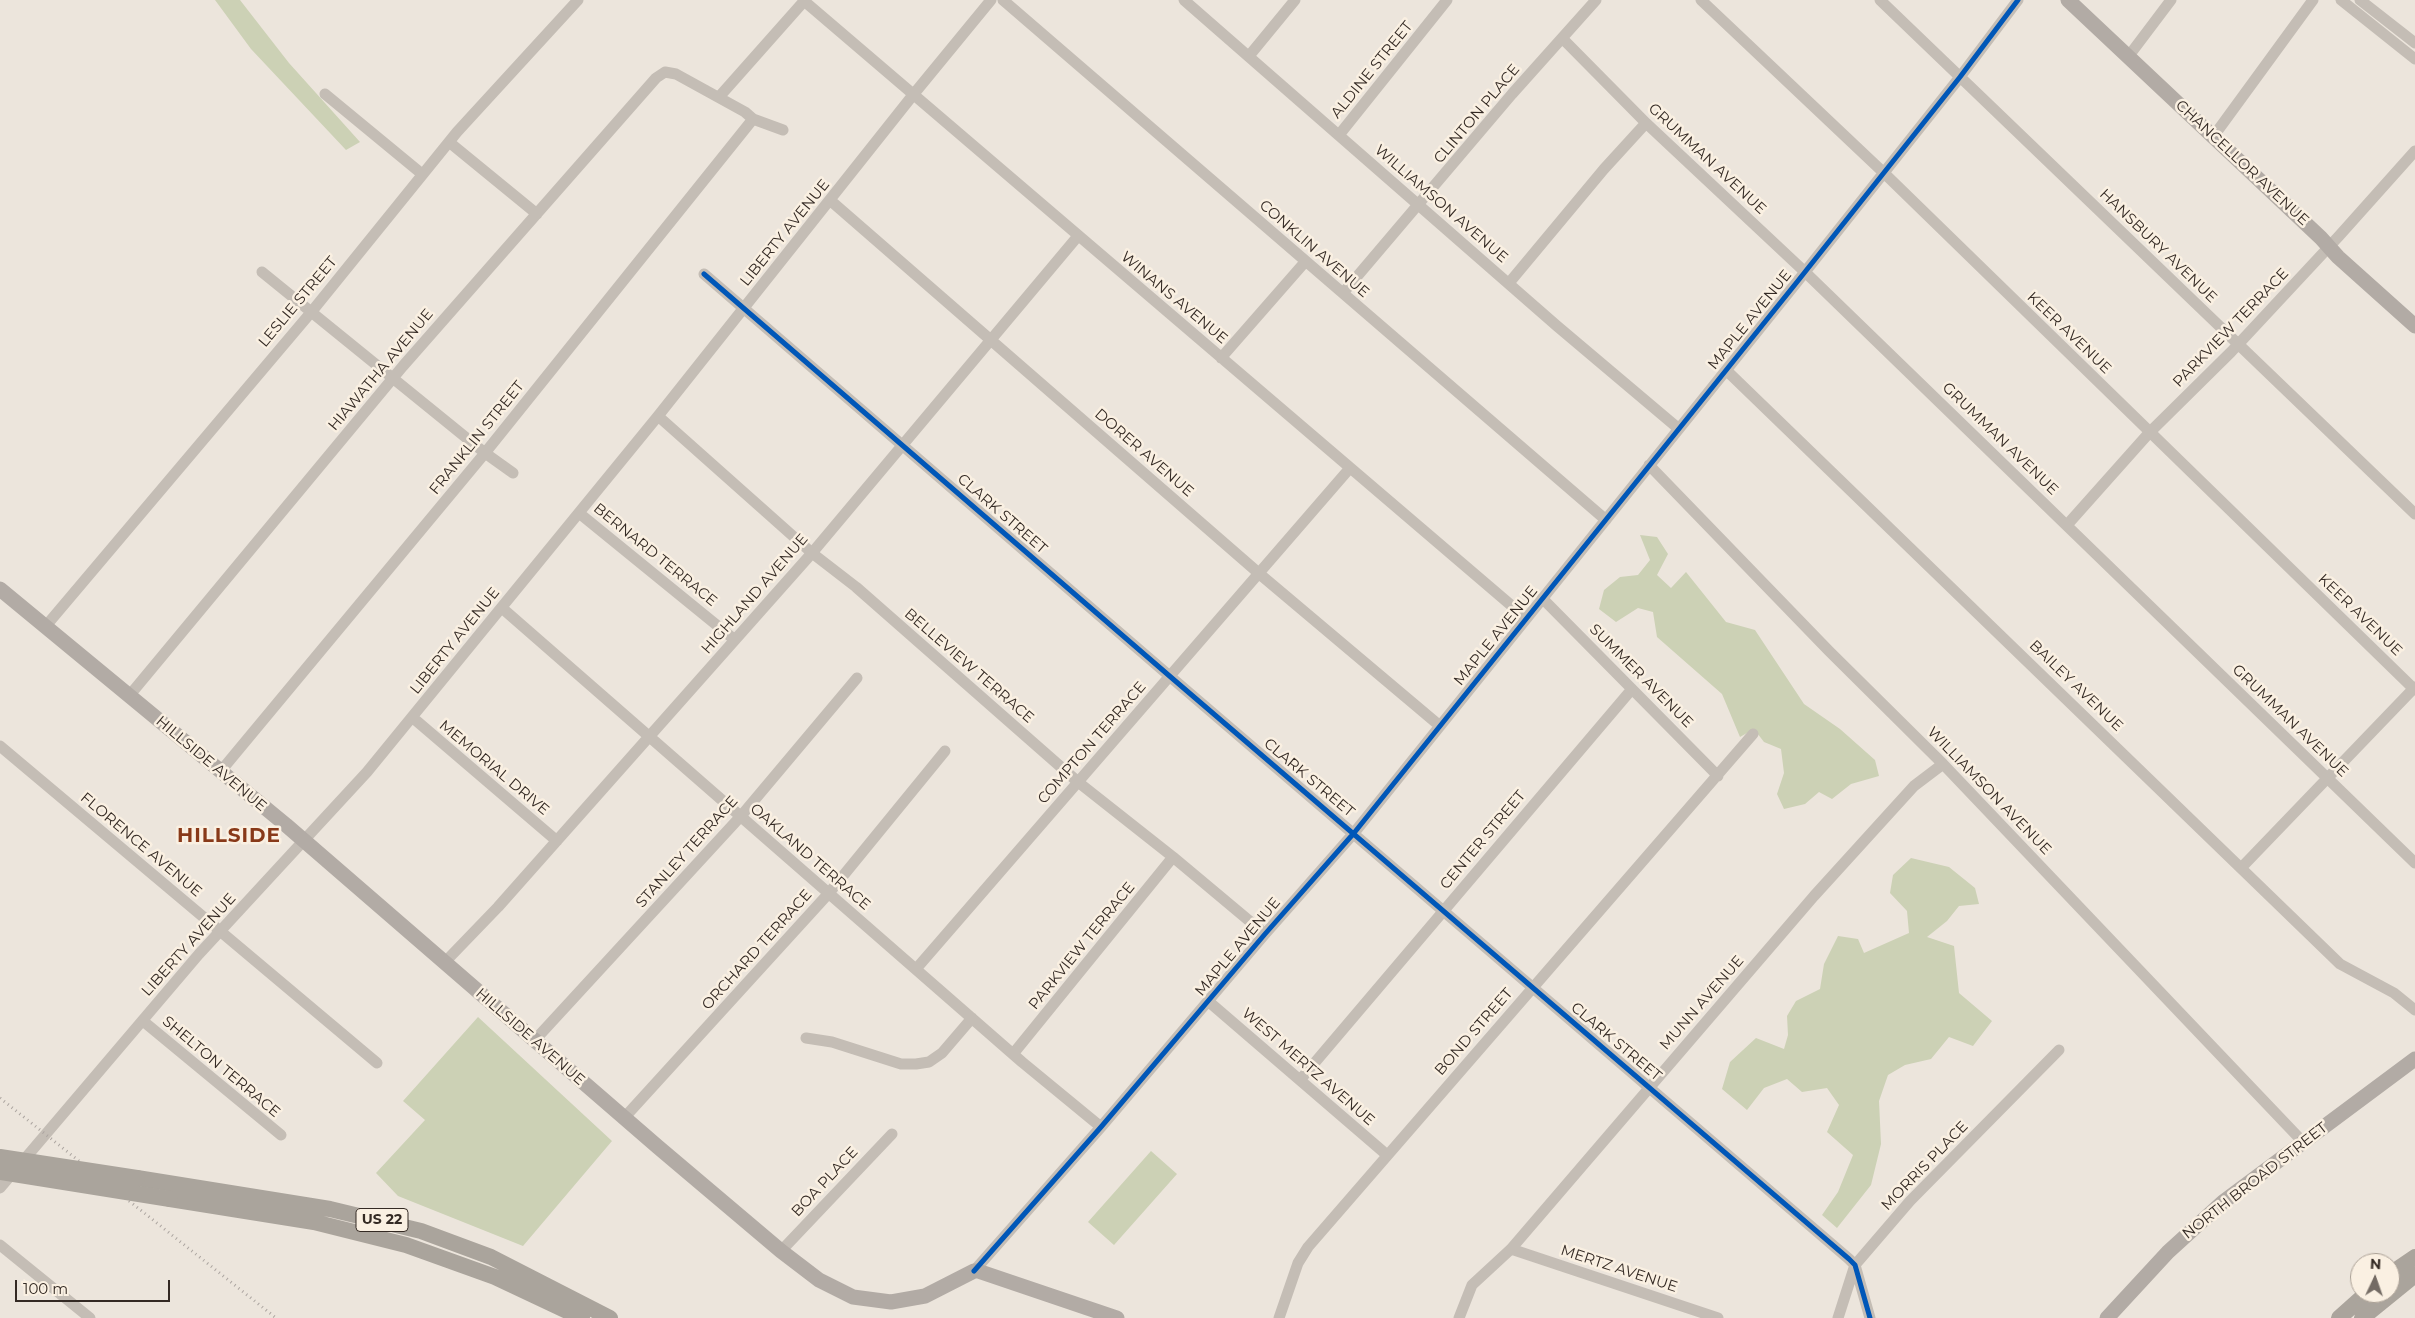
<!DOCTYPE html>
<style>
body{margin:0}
#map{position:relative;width:2415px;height:1318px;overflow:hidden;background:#ece5dc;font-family:Montserrat,sans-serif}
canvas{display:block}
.north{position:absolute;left:2350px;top:1253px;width:50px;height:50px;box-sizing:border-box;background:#faf0e2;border:1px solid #aba196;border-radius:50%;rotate:3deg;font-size:14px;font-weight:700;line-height:20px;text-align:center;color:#342a24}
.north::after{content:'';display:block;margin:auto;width:18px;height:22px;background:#746b64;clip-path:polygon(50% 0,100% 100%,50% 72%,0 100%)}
.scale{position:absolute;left:15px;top:1280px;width:155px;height:22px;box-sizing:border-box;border:2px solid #342a24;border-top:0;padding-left:6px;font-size:15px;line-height:18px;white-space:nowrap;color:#342a24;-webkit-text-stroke:4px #faf0e2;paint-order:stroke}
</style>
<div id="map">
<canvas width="2415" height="1318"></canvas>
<div class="north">N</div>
<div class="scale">100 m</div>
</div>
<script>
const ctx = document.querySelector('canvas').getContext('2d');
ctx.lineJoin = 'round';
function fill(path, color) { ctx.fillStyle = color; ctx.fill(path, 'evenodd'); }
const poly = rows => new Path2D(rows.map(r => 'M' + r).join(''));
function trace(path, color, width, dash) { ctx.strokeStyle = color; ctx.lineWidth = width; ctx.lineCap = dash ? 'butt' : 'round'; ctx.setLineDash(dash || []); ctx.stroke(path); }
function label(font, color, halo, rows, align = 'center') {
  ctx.font = font + ' Montserrat,sans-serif'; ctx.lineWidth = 5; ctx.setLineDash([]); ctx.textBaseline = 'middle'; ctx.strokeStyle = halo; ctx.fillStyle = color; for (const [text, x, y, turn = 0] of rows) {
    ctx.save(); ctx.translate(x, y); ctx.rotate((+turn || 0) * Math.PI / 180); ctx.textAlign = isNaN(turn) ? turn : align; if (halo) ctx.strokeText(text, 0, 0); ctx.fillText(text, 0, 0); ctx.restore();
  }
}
const green = poly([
 [215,0,240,0,289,63,360,142,346,150,251,49],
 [1640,535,1657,537,1668,554,1657,575,1671,588,1686,572,1726,622,1755,630,1804,704,1840,729,1875,760,1879,776,1851,784,1832,799,1819,792,1805,804,1784,809,1777,794,1784,773,1781,749,1764,742,1754,729,1740,737,1722,694,1657,637,1653,612,1638,608,1616,622,1599,609,1604,590,1620,577,1638,575,1650,560],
 [1911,858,1949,867,1975,888,1979,904,1959,906,1947,921,1927,937,1954,946,1959,993,1992,1021,1973,1046,1949,1037,1931,1059,1905,1065,1888,1075,1879,1101,1881,1144,1871,1185,1837,1228,1822,1215,1838,1192,1853,1155,1827,1132,1839,1105,1827,1088,1802,1092,1787,1079,1764,1088,1747,1110,1722,1089,1730,1062,1756,1038,1784,1049,1788,1035,1787,1016,1796,1001,1820,989,1824,964,1838,936,1858,939,1864,953,1909,933,1907,911,1890,893,1893,875],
 [478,1017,612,1141,523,1246,398,1196,376,1173,425,1120,403,1101],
 [1151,1151,1177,1174,1114,1245,1088,1222]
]);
const minor = poly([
 [803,0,1526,618],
 [1003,0,1606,520],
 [1184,0,1557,326,1679,429],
 [1701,0,1884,173,2415,690],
 [1880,0,2415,514],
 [2341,0,2415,59],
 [2360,0,2415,43],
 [1562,38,1646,123,1805,272,2415,863],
 [1249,56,1295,0],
 [2128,57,2171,0],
 [325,94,422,174],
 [719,97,805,0],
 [1339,135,1447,0],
 [2213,137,2313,0],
 [449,142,537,214],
 [831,201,1262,576,1440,726],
 [262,272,485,453,513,473],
 [704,274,1173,679,1849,1259,1855,1265,1870,1318],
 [1509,283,1604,169,1646,123],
 [1343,293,1512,94,1596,0],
 [1221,358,1305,262],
 [1726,370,2340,964,2394,993,2415,1010],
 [658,416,812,553,856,587,1078,782,1173,857,1265,934],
 [1649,465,1829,651,1943,764,2303,1142],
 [579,513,735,640],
 [2067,525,2149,433,2231,352,2339,236,2415,151],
 [1542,598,1718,776],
 [502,608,1022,1062,1101,1127],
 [45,627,313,310,457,132,578,0],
 [129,696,403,366,656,78,665,72,676,74,745,112,753,119,783,130],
 [412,717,557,841],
 [0,746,377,1063],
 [220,772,485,453,753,119],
 [2242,867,2415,687],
 [444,963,498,907,812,553,1078,236],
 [916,969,1350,468],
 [1208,1001,1387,1155],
 [143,1021,281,1135],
 [806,1038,832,1042,901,1064,916,1064,929,1062,942,1053,972,1018],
 [534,1041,741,816,857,678],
 [1013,1054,1173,857],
 [1300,1080,1632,689],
 [624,1118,829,893,945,751],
 [0,1188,199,954,367,772,658,416,913,95,991,0],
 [0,1245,90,1318],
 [1511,1249,1718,1318],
 [781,1251,892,1134],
 [974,1271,1101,1127,1265,934,1354,833,1797,282,1960,77,2018,0],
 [1279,1318,1298,1263,1308,1247,1753,734],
 [1459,1318,1472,1285,1511,1249,1814,896,1914,786,1943,764],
 [1838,1318,1855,1265,1910,1201,2059,1050]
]);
const major = poly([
 [2068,0,2321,238,2338,257,2415,326],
 [0,589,286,825,658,1147,781,1251,819,1280,853,1297,891,1302,925,1296,974,1271,978,1271,1117,1318],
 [2107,1318,2168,1252,2223,1202,2415,1059]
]);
const highway = poly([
 [137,1178,330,1209,421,1231,491,1257,610,1318],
 [170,1199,314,1222,406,1245,495,1277,582,1318],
 [2390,1274,2415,1257],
 [2339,1318,2367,1293],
 [2362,1318,2415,1275]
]);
const rail = poly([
 [0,1098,276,1318]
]);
const highwayBridge = poly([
 [0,1157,137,1178],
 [0,1172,170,1199]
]);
const cycleway = poly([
 [704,274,1173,679,1849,1259,1855,1265,1870,1318],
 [974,1271,1101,1127,1265,934,1354,833,1797,282,1960,77,2018,0]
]);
const shields = [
 [382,1220,52]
];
const shieldNames = [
 ["US 22",382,1220]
];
const streetNames = [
 ["ALDINE STREET",1372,70,-51],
 ["CLINTON PLACE",1477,114,-50],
 ["GRUMMAN AVENUE",1707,159,43],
 ["CHANCELLOR AVENUE",2242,163,43],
 ["WILLIAMSON AVENUE",1441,204,41],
 ["LIBERTY AVENUE",785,233,-51],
 ["HANSBURY AVENUE",2158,246,44],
 ["CONKLIN AVENUE",1314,249,41],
 ["WINANS AVENUE",1174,298,40],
 ["LESLIE STREET",298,302,-50],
 ["MAPLE AVENUE",1750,320,-51],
 ["PARKVIEW TERRACE",2231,328,-46],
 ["KEER AVENUE",2069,333,44],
 ["HIAWATHA AVENUE",381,370,-50],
 ["FRANKLIN STREET",477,438,-51],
 ["GRUMMAN AVENUE",2000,439,44],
 ["DORER AVENUE",1144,453,41],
 ["CLARK STREET",1002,514,41],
 ["BERNARD TERRACE",655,555,39],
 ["HIGHLAND AVENUE",755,594,-49],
 ["KEER AVENUE",2360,615,44],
 ["MAPLE AVENUE",1496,636,-51],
 ["LIBERTY AVENUE",455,641,-51],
 ["BELLEVIEW TERRACE",969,666,41],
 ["SUMMER AVENUE",1641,676,45],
 ["BAILEY AVENUE",2076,686,44],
 ["GRUMMAN AVENUE",2290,721,44],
 ["COMPTON TERRACE",1092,743,-49],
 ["HILLSIDE AVENUE",211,764,40],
 ["MEMORIAL DRIVE",494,768,40],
 ["CLARK STREET",1309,778,40],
 ["WILLIAMSON AVENUE",1989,791,46],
 ["CENTER STREET",1483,840,-50],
 ["FLORENCE AVENUE",141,845,40],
 ["STANLEY TERRACE",687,852,-48],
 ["OAKLAND TERRACE",810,857,41],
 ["LIBERTY AVENUE",189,945,-48],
 ["PARKVIEW TERRACE",1082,946,-51],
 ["MAPLE AVENUE",1238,947,-50],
 ["ORCHARD TERRACE",757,950,-48],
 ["MUNN AVENUE",1702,1003,-49],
 ["BOND STREET",1474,1032,-49],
 ["HILLSIDE AVENUE",530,1037,41],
 ["CLARK STREET",1616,1042,40],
 ["SHELTON TERRACE",221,1067,40],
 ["WEST MERTZ AVENUE",1308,1067,41],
 ["MORRIS PLACE",1925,1166,-46],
 ["NORTH BROAD STREET",2255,1181,-38],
 ["BOA PLACE",825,1182,-47],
 ["MERTZ AVENUE",1619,1269,18]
];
const districtNames = [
 ["HILLSIDE",229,836]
];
fill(green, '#ccd1b5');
trace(minor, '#c4bdb5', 11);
trace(major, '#b2aba5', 15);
trace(highway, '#aaa49c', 16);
trace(rail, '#aca5a0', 3, [1, 4]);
trace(highwayBridge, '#aaa49c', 16);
trace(cycleway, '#0057b8', 5);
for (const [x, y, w] of shields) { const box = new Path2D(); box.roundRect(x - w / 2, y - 11.5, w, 23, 4); ctx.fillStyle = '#faf0e2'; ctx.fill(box); trace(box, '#342a24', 1); }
label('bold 14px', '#342a24', null, shieldNames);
label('15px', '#342a24', '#faf0e2', streetNames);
ctx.letterSpacing = '1px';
label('bold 20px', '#883919', '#faf0e2', districtNames);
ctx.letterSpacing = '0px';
</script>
